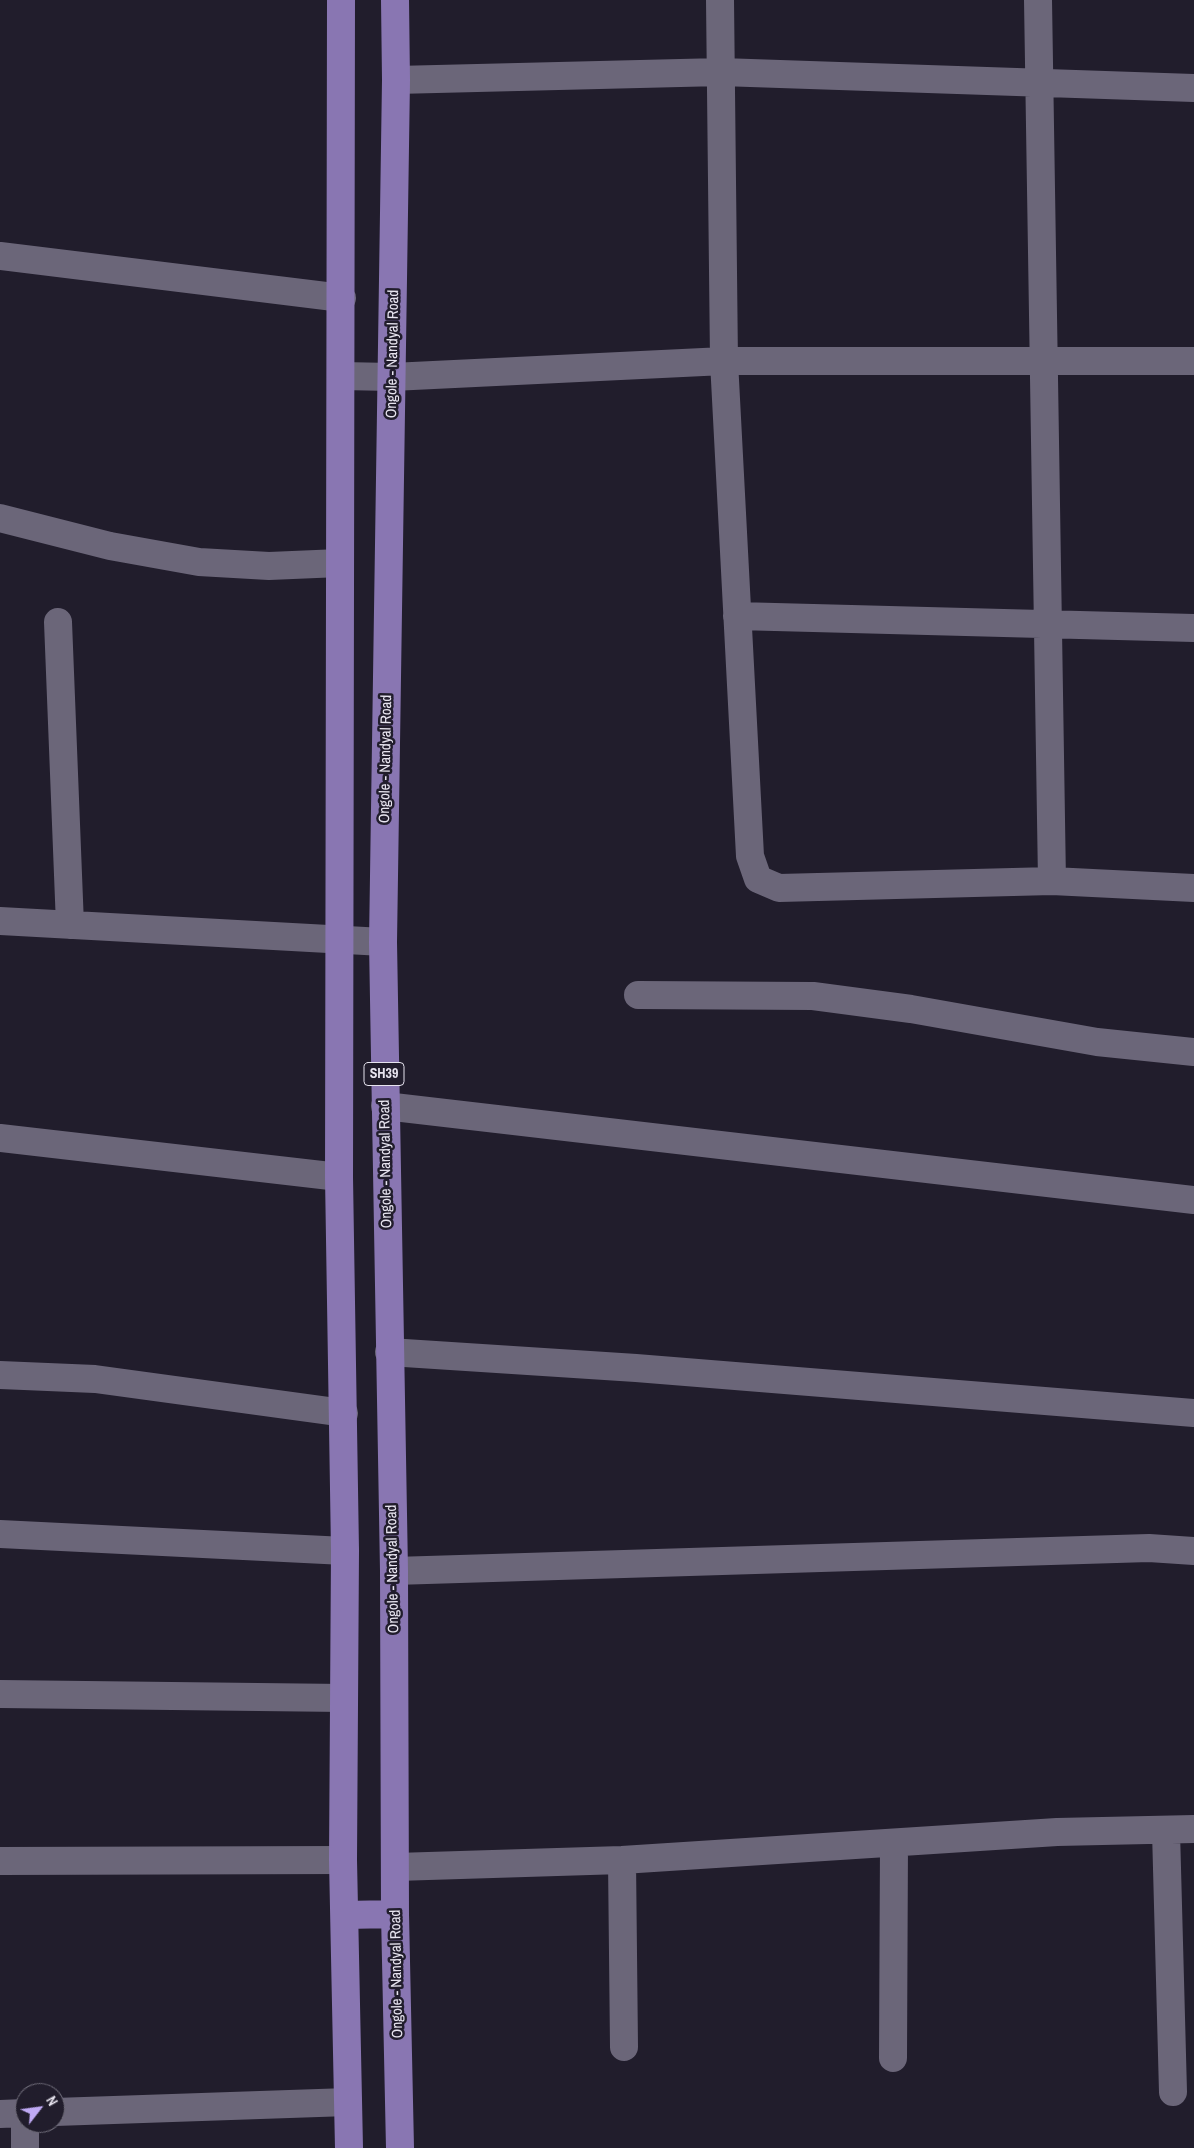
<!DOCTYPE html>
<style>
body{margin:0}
#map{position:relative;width:1194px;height:2148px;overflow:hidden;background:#211d2c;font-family:"Archivo Narrow",sans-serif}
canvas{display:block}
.north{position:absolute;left:15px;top:2083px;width:50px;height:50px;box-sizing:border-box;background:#211d2c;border:1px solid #706d7a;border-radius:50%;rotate:60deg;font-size:14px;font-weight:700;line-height:20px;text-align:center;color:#e7e4ef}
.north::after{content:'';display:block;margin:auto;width:18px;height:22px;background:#bfa9f4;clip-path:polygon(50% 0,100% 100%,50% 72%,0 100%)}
</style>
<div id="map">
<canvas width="1194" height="2148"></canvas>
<div class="north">N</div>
</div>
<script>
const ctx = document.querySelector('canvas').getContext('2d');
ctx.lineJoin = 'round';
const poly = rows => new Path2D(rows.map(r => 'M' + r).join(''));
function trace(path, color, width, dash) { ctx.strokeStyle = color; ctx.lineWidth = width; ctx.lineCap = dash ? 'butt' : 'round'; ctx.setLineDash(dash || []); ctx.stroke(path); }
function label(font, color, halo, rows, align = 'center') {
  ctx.font = font + ' "Archivo Narrow",sans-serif'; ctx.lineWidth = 5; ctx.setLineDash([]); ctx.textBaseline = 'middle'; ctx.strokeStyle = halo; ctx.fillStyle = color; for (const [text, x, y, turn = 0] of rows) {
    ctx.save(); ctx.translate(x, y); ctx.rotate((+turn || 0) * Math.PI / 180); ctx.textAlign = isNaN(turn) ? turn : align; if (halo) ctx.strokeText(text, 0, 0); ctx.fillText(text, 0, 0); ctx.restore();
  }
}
const minor = poly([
 [720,0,724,361,750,856,758,879,779,888,1052,881,1194,888],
 [1038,0,1052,881],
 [396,80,721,72,1194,88],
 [0,256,342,298],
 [341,376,392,377,724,361,1194,361],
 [0,518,110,546,199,562,269,566,340,563],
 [737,616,1194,628],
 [58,622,70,925],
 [0,921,383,942],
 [638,995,813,996,911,1009,1097,1042,1194,1052],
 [385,1106,1194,1200],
 [0,1138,339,1177],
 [389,1352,636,1368,1194,1413],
 [0,1375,95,1379,344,1413],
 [0,1534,345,1551],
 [394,1571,1149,1548,1194,1551],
 [0,1694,344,1698],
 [1166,1831,1173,2092],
 [622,1860,624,2047],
 [0,1861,343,1860],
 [396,1867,622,1860,1057,1832,1194,1829],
 [893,2058,894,1843],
 [55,2112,348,2102],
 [0,2114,25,2113,25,2117],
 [25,2123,25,2148]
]);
const major = poly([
 [341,0,339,1177,345,1551,343,1860,349,2148],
 [395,0,396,80,383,942,394,1571,395,1914,400,2148],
 [345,1915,395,1914]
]);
const shields = [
 [384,1074,40]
];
const shieldNames = [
 ["SH39",384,1074]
];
const streetNames = [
 ["Ongole - Nandyal Road",393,354,-89],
 ["Ongole - Nandyal Road",386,759,-89],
 ["Ongole - Nandyal Road",386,1164,-91],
 ["Ongole - Nandyal Road",393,1569,-91],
 ["Ongole - Nandyal Road",397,1974,-91]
];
trace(minor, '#6b6679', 28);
trace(major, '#8976b2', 28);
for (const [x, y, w] of shields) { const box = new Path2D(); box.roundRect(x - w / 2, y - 11.5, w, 23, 4); ctx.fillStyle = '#211d2c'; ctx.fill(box); trace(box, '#e7e4ef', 1); }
label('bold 14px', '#e7e4ef', null, shieldNames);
label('15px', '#e7e4ef', '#211d2c', streetNames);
</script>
